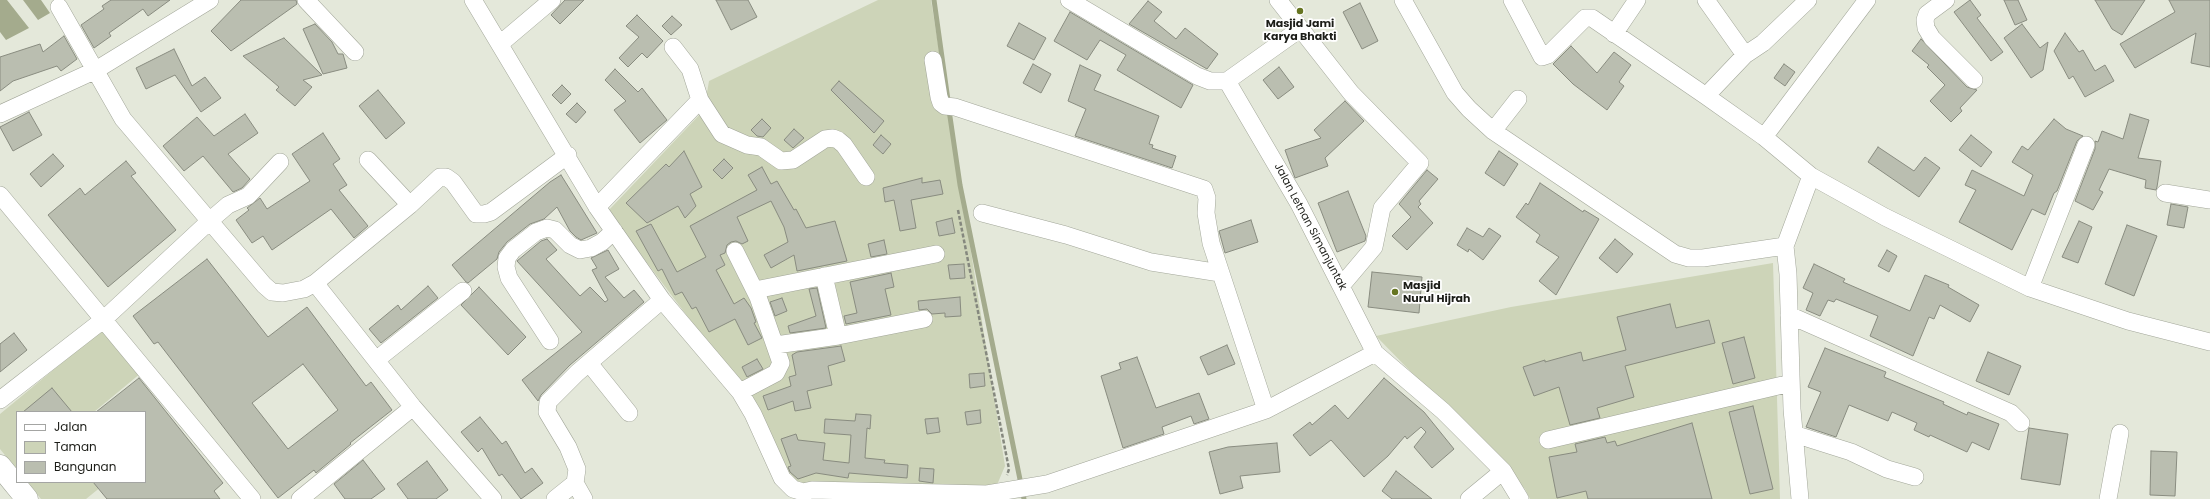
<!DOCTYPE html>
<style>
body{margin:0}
#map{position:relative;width:2210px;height:499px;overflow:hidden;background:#e4e8da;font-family:Poppins,sans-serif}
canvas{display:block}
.legend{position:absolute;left:16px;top:411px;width:130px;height:72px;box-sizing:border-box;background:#fff;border:1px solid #a4a5a3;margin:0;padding:5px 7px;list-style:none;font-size:12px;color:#1c1d18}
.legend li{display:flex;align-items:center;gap:8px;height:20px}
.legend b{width:20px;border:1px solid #a4a5a3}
</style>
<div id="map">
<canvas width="2210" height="499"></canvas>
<ul class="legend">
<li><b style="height:5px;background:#fff"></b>Jalan</li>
<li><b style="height:11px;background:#cdd4b8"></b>Taman</li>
<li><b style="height:11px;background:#babeb0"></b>Bangunan</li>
</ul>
</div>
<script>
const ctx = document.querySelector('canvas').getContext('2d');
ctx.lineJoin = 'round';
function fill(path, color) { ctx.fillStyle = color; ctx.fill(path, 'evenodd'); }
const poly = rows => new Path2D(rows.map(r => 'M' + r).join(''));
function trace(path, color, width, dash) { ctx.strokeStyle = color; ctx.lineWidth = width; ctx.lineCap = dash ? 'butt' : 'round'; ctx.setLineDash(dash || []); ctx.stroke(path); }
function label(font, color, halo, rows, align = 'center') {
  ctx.font = font + ' Poppins,sans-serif'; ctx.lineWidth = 3.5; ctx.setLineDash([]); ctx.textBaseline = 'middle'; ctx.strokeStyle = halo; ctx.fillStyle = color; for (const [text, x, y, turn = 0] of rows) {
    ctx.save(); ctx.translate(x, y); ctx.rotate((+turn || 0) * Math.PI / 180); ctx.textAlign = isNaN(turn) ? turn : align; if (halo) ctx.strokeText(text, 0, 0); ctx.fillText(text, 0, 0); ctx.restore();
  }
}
const green = poly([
 [878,0,931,0,1005,466,994,492,789,486,746,394,608,211,704,110,709,81],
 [1773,263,1780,499,1530,499,1525,489,1376,336,1511,307],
 [104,328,141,373,94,412,17,412,17,470,0,449,0,414],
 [27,482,107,482,86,499,41,499]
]);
const water = poly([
 [0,0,7,0,29,28,6,40,0,32],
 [23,0,41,0,50,13,38,20]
]);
const stream = poly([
 [934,0,948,100],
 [949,110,960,185,1024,499]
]);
const building = poly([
 [111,0,170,0,148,16,143,9,109,33,111,36,94,48,81,25,104,9,102,6,111,0],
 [241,0,296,0,297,4,231,51,211,31,241,0],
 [565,0,584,0,560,24,551,15,565,0],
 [716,0,748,0,757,17,731,30,716,0],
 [1970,0,1981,15,1977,18,2003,52,1991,61,1954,12,1970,0],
 [2004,0,2018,0,2027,20,2015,25,2004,0],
 [2095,0,2145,0,2122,35,2112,29,2095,0],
 [2169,0,2210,0,2210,67,2191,63,2196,33,2135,68,2120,44,2175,12,2169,0],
 [1148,1,1162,12,1154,21,1176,39,1185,28,1218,54,1207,69,1129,24,1148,1],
 [1360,3,1378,41,1362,49,1343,12,1360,3],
 [1070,12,1193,85,1181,108,1117,70,1126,55,1100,40,1087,60,1054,41,1070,12],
 [637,15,663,41,647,58,642,53,628,67,619,58,639,37,626,26,637,15],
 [672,16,682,25,671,35,662,26,672,16],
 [1019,23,1046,38,1034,60,1007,46,1019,23],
 [315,24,332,42,338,54,343,54,347,68,323,74,303,29,315,24],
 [2022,24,2040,48,2048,42,2043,70,2031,78,2004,38,2022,24],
 [2065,33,2079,52,2083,50,2095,71,2105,65,2114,81,2085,97,2073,76,2069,79,2054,51,2065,33],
 [64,36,77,59,61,71,57,66,13,81,0,91,0,57,40,44,43,52,64,36],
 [284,38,322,75,303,80,312,87,295,106,276,90,279,87,243,56,284,38],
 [1921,39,1967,87,1977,90,1960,108,1962,111,1951,122,1930,101,1945,85,1927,67,1929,65,1912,51,1921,39],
 [1571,46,1597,73,1614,52,1631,65,1619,82,1624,86,1607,110,1573,84,1553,64,1571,46],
 [174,49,192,86,205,77,221,98,201,112,175,75,146,89,136,68,174,49],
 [1033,64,1051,74,1041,93,1023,83,1033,64],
 [1784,64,1795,72,1785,86,1774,78,1784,64],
 [1080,65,1101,75,1094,90,1159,116,1149,144,1153,145,1152,148,1176,156,1172,168,1075,136,1086,109,1068,101,1080,65],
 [1279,67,1294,87,1278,99,1263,80,1279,67],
 [615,69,638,92,642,88,667,120,640,143,614,110,626,101,605,80,615,69],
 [839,81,884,121,874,133,831,90,839,81],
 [562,85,571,94,561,104,552,95,562,85],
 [378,90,405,123,386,139,359,106,378,90],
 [1345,101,1364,121,1325,158,1328,166,1295,178,1285,150,1321,138,1314,130,1345,101],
 [577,103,586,112,576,123,566,114,577,103],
 [29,112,42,135,13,151,0,127,29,112],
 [245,114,258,133,228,154,250,179,242,188,233,192,203,156,184,171,163,146,197,117,214,136,245,114],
 [2130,114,2149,120,2138,158,2161,161,2157,187,2156,190,2145,188,2146,180,2109,169,2099,190,2103,192,2093,210,2075,201,2095,149,2095,141,2098,142,2102,131,2123,139,2130,114],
 [762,119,771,128,763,137,757,136,751,130,762,119],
 [2054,119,2066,129,2083,136,2077,141,2057,191,2054,193,2045,215,2032,209,2012,250,1959,222,1976,190,1965,185,1972,170,2024,196,2033,175,2012,162,2022,146,2028,150,2054,119],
 [794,129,804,138,793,148,784,140,794,129],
 [323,133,340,159,333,164,347,185,339,190,368,226,354,238,331,209,272,250,263,236,252,243,236,220,249,210,247,208,260,198,267,209,310,181,292,154,323,133],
 [881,135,891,144,883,154,873,145,881,135],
 [1971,135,1992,152,1981,167,1959,150,1971,135],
 [1878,147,1914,171,1925,157,1940,168,1919,197,1868,162,1878,147],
 [684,151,702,187,690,194,696,206,685,218,678,206,647,223,626,203,666,164,669,167,684,151],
 [1499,151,1518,164,1504,186,1485,173,1499,151],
 [53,154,64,166,41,187,30,174,53,154],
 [724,159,733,168,722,179,713,170,724,159],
 [126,161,136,173,131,176,176,230,108,287,48,215,80,188,85,195,126,161],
 [762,167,771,184,777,181,794,210,796,209,806,228,835,221,847,261,797,271,794,255,771,268,764,255,788,242,784,227,771,201,737,217,748,241,742,244,736,241,731,242,727,245,725,253,720,255,725,265,716,270,734,304,744,298,751,308,756,322,754,323,762,338,748,345,735,319,709,332,696,307,692,309,682,292,675,295,662,269,658,271,636,231,651,224,677,272,706,257,690,226,757,190,748,175,762,167],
 [1427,170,1438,179,1419,201,1421,204,1418,207,1433,223,1407,250,1392,236,1411,217,1399,204,1427,170],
 [561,175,597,233,581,240,576,237,570,231,557,207,544,219,530,224,507,242,499,252,497,259,468,283,466,282,452,265,550,182,561,175],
 [922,178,922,183,940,180,943,194,911,200,916,228,900,231,894,200,885,202,883,188,922,178],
 [1540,183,1583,212,1584,210,1599,219,1556,295,1539,281,1559,257,1536,242,1540,235,1516,217,1526,203,1528,205,1540,183],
 [1348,191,1366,236,1365,241,1337,252,1318,203,1348,191],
 [2171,204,2188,207,2184,228,2167,225,2171,204],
 [952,218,955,233,939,236,936,222,952,218],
 [1251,220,1258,242,1225,253,1219,231,1251,220],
 [2079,221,2092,227,2078,263,2062,257,2079,221],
 [2127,225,2157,236,2134,296,2105,284,2127,225],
 [1467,228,1483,237,1489,228,1501,236,1483,260,1469,249,1468,252,1457,245,1467,228],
 [547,239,557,250,546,259,580,296,590,287,605,302,608,300,592,270,597,268,591,258,608,250,619,269,605,277,624,298,634,290,644,302,570,365,541,395,538,401,522,380,582,332,517,261,541,241,547,239],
 [1615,239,1633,254,1617,273,1599,258,1615,239],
 [884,240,887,254,871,257,868,244,884,240],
 [1887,250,1897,256,1889,272,1878,266,1887,250],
 [207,259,268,337,307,307,366,386,371,382,392,410,350,443,351,444,322,468,316,473,314,470,278,498,158,342,154,344,133,316,207,259],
 [303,364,338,410,288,449,252,403,303,364],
 [964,264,965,278,950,279,948,265,964,264],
 [1814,264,1845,279,1843,282,1910,311,1925,275,1949,285,1948,287,1979,305,1970,322,1940,305,1934,319,1929,317,1913,356,1870,336,1878,316,1836,299,1834,302,1828,300,1820,316,1806,310,1813,293,1803,288,1814,264],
 [1372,272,1422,277,1419,313,1368,307,1372,272],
 [891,273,894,287,885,289,891,315,846,324,844,316,857,313,850,282,891,273],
 [428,286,438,298,381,343,369,329,398,305,401,310,428,286],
 [479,287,526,337,508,355,461,305,479,287],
 [817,288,826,328,790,333,788,326,816,316,809,289,817,288],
 [960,297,961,316,945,317,945,313,932,314,927,309,919,310,918,301,960,297],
 [782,298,787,311,775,316,770,302,782,298],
 [1670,304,1676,328,1709,320,1715,343,1625,366,1634,397,1597,408,1600,418,1570,425,1559,387,1534,396,1523,367,1545,360,1545,362,1581,352,1583,361,1626,350,1617,317,1670,304],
 [14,333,27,350,0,372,0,344,14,333],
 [1744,337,1755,378,1733,384,1722,343,1744,337],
 [1227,345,1235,364,1208,375,1200,357,1227,345],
 [841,346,845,361,828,366,832,385,807,391,811,408,795,411,793,401,768,410,763,396,791,386,789,377,796,375,792,355,797,352,841,346],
 [1825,348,1886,372,1884,377,1944,402,1943,404,1967,415,1968,412,1999,424,1989,450,1972,442,1967,452,1930,435,1929,437,1914,430,1917,423,1892,412,1888,421,1849,405,1836,437,1806,427,1821,392,1808,387,1825,348],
 [1988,352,2021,366,2009,395,1976,381,1988,352],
 [1137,357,1156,408,1199,393,1209,419,1194,424,1191,416,1162,427,1164,434,1123,448,1101,376,1121,369,1119,363,1137,357],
 [757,359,763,369,747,377,742,367,757,359],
 [984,373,985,386,970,388,969,374,984,373],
 [139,378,223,483,214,491,220,499,107,499,93,482,145,482,145,412,96,412,139,378],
 [1384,378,1424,412,1454,449,1432,468,1414,447,1426,432,1421,427,1407,439,1405,436,1388,456,1364,477,1331,440,1310,456,1293,435,1310,422,1312,425,1335,405,1348,419,1384,378],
 [52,388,72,412,23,412,52,388],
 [1753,406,1773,489,1750,494,1729,412,1753,406],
 [980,410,981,423,967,425,965,412,980,410],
 [856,414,871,415,870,429,867,428,865,458,885,460,884,463,908,465,907,478,849,473,848,478,816,473,798,479,790,472,788,467,791,466,781,439,796,434,798,440,825,443,823,460,849,463,851,435,824,433,825,419,855,421,856,414],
 [480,417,502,444,506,441,525,473,532,468,543,483,521,499,502,474,499,476,482,448,478,452,461,432,480,417],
 [938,418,940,432,927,434,925,419,938,418],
 [1692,423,1712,499,1588,499,1586,491,1557,498,1549,457,1577,452,1575,444,1605,437,1607,443,1615,441,1617,446,1692,423],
 [2029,428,2068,434,2060,485,2021,479,2029,428],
 [1277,443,1280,472,1240,476,1243,488,1220,494,1209,452,1228,447,1277,443],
 [2151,451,2177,452,2175,496,2150,495,2151,451],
 [363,460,385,489,371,499,345,499,334,484,363,460],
 [427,461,448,490,436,499,408,499,397,484,427,461],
 [920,468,934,469,933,483,919,481,920,468],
 [1396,471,1410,482,1432,499,1392,499,1382,491,1396,471]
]);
const path = poly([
 [958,210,1009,469,1007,475]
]);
const minor = poly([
 [306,0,355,52],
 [473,0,597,207,662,300,740,392,753,414,782,478,793,489,803,492,812,490,987,494,1047,484,1266,410,1375,353],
 [1069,0,1197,76,1210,81,1227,81,1299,204,1375,353,1443,411,1503,471,1520,499],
 [1278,0,1351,93,1420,163,1382,208,1374,247,1341,286],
 [1403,0,1455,93,1469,109,1493,131,1675,254,1689,258,1703,258,1785,246],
 [1512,0,1542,57,1548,55,1585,18,1592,18,1706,96,1764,137,1811,176,1885,217,2030,288,2128,321,2210,342],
 [1706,0,1745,55],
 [1946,0,1927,14,1925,20,1926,28,1932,38,1974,80],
 [59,7,123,119,264,285,272,292,283,293,304,289,315,283,413,407,493,499],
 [1614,34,1637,0],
 [500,44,552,0],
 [933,60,939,97,941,103,945,106,955,107,1204,189,1207,198,1206,213,1211,243,1266,410],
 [1227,81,1300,29],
 [1706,96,1745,55,1763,43,1808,0],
 [700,100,722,134,747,145,761,147,781,161,793,160,825,139,833,138,838,140,844,145,866,177],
 [0,114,96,70,210,0],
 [1493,131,1518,99],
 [1764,137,1867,0],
 [368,160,410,205],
 [2165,193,2210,200],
 [0,195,252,499],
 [597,207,700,100,690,69,673,47],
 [982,213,1066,235,1151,262,1220,273],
 [735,251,758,297,781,363,776,373,740,392],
 [824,276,838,336],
 [315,283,410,205,440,177,446,177,453,182,476,214,484,214,491,212,568,155],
 [2030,288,2086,145],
 [755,290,936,254],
 [1789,315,2011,413,2021,423],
 [550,341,509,278,506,267,507,258,513,250,536,232,547,228,555,230,570,245,580,250,591,248,602,242,614,231],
 [776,345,838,336,924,319],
 [376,360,463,291],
 [589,363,629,413],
 [0,400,103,320,214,217,228,205,248,196,280,162],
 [1794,434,1851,452,1887,469,1915,477],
 [1548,440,1791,383],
 [575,483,584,499],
 [300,499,413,407],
 [555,499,575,483,577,469,568,447,547,412,548,402,577,373,662,300],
 [1469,499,1503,471],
 [1800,499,1792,409,1788,274,1785,246,1811,176],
 [2108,499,2120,433]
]);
const highway = poly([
 [0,466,27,499]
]);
const markers = [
 [1300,11,4,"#667521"],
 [1395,292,4,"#667521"]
];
const poiNames = [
 ["Masjid Jami",1300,24],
 ["Karya Bhakti",1300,37],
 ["Masjid",1403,286,"left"],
 ["Nurul Hijrah",1403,299,"left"]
];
const streetNames = [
 ["Jalan Letnan Simanjuntak",1310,227,62]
];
fill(green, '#cdd4b8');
fill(water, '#a4ab8d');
trace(stream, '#a4ab8d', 5);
fill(building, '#babeb0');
trace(building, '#898c80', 1);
trace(minor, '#a2a699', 18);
trace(highway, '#a2a699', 23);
trace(path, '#85887e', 2.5, [4, 2]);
trace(minor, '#fff', 17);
trace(highway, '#fff', 22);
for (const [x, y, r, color] of markers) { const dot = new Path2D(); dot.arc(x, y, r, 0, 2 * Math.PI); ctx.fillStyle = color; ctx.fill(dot); trace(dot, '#fff', 1.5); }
label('bold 11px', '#1c1d18', '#fff', poiNames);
label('11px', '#1c1d18', '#fff', streetNames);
</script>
